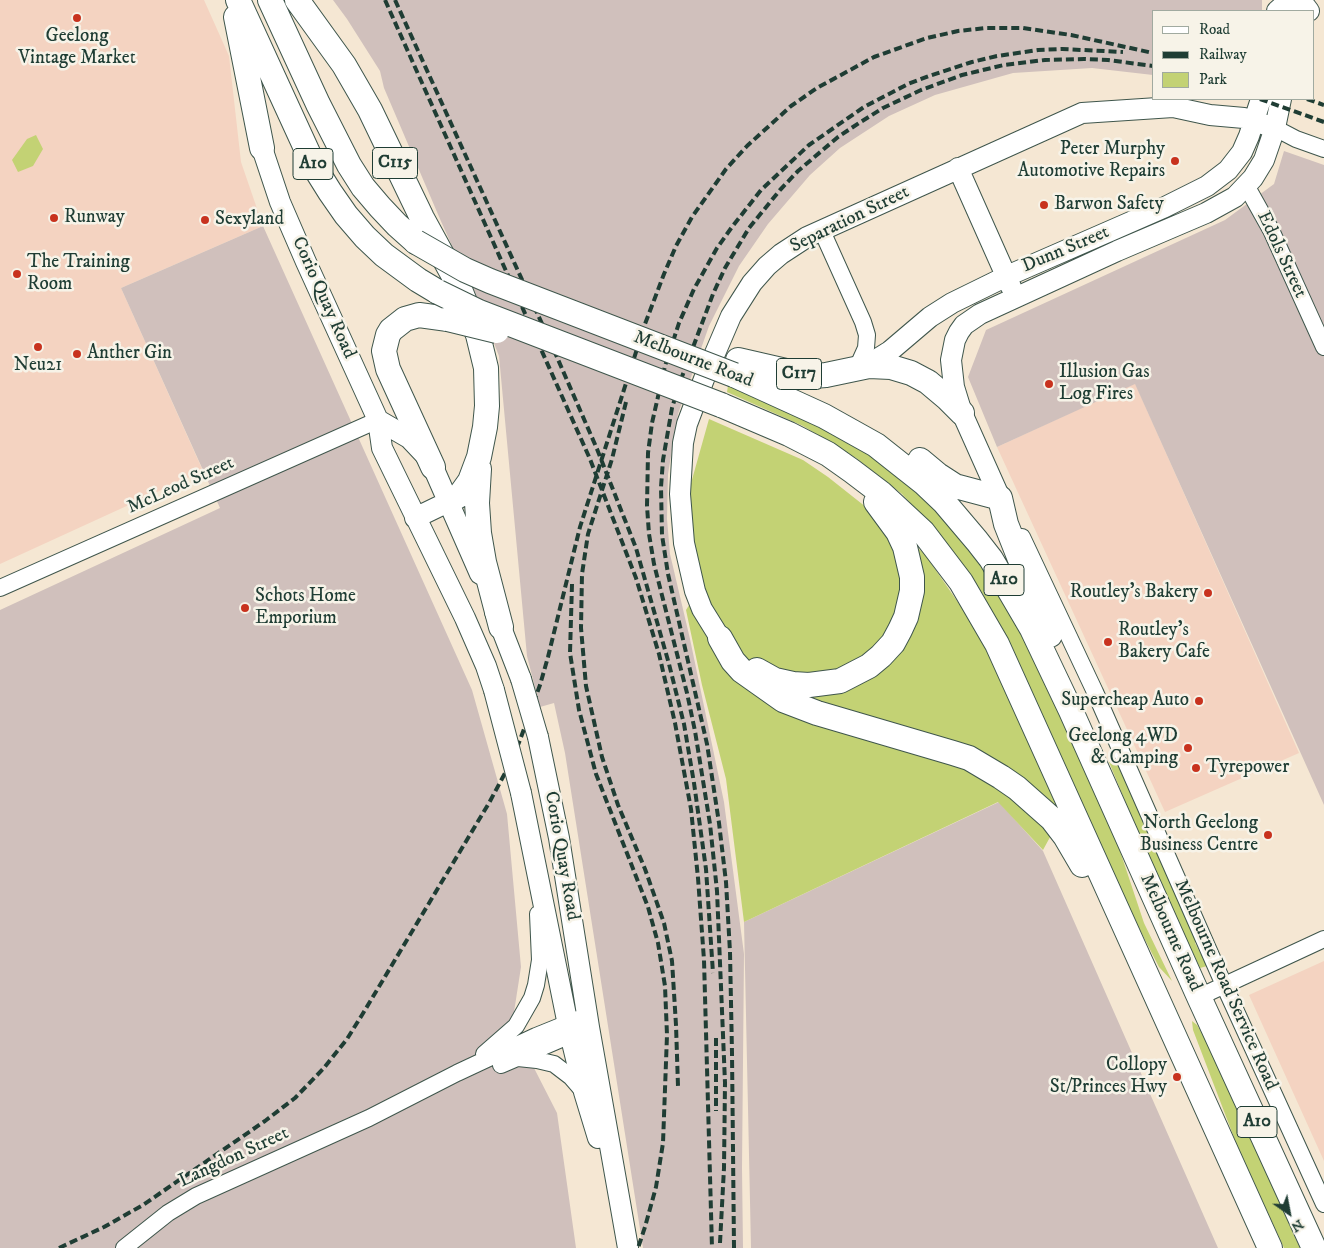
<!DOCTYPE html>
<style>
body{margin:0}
#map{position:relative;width:1324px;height:1248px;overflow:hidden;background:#f5e7d3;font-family:"IM FELL DW Pica",serif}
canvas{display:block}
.legend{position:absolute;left:1152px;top:10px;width:162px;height:90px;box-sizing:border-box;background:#f7f3e8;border:1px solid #a1aaa0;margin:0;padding:6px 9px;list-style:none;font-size:15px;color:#1f3d34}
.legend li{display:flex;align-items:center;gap:10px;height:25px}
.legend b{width:25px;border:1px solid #a1aaa0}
.north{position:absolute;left:1264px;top:1188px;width:50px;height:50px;-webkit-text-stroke:4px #f7f3e8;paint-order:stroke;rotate:147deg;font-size:14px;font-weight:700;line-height:20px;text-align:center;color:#1f3d34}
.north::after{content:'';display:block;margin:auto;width:18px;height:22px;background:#1f3d34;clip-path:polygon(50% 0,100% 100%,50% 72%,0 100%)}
</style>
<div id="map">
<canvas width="1324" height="1248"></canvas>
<ul class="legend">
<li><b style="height:6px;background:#fff"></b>Road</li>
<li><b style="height:6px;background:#1f3d34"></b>Railway</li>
<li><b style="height:14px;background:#c3d274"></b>Park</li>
</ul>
<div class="north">N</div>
</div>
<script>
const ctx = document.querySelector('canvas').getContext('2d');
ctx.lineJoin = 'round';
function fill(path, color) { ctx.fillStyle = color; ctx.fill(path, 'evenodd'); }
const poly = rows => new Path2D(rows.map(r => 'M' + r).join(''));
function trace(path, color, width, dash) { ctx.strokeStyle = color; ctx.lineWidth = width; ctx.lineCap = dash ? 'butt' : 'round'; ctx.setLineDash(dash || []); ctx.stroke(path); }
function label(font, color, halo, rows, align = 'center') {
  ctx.font = font + ' "IM FELL DW Pica",serif'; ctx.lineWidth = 5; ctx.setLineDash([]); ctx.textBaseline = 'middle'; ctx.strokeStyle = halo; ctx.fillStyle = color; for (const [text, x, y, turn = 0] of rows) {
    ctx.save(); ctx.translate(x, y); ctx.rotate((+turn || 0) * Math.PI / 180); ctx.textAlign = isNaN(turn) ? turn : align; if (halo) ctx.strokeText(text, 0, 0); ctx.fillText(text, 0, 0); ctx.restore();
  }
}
const built = poly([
 [0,0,204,0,229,56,241,162,263,226,121,288,203,471,0,564],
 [1135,383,1299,753,1165,812,997,447],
 [1324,961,1324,1161,1249,995]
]);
const industrial = poly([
 [333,0,1262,0,1262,11,1153,11,1153,75,1092,68,1013,73,935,95,889,116,840,148,810,175,768,224,739,266,709,326,678,414,668,474,667,519,670,554,690,639,724,802,744,954,742,1168,743,1248,643,1248,565,753,554,703,540,707,527,656,499,356,485,320,440,219,384,88,380,71,347,19],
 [1284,151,1324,165,1324,805,1135,384,997,447,968,377,986,330,1225,220,1274,184],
 [263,226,472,690,507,814,521,967,512,1025,557,1113,576,1248,0,1248,0,610,220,508,121,288],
 [999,802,1043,851,1218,1248,751,1248,744,922]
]);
const green = poly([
 [36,135,43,149,33,166,18,172,12,160,27,139],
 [728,386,746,391,851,441,903,479,941,514,991,577,1037,663,1117,842,1144,923,1172,981,1159,967,1140,930,983,594,946,542,902,494,856,458,803,426,727,392],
 [709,419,803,460,828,477,924,553,986,643,1061,817,1043,850,998,802,744,922,726,779,702,685,686,610,700,588,691,539,688,494],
 [1117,757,1198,939,1195,943,1207,966,1200,968,1143,845,1109,762],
 [1192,1021,1197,1025,1206,1040,1300,1248,1284,1248,1238,1148,1193,1030]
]);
const minor = poly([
 [1275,128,1296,139,1324,149],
 [1247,187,1271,230,1324,347],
 [822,231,863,322,867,335,866,348,857,368],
 [1022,537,1095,692,1224,985,1324,1204],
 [0,588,378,420],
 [1199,997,1324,939],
 [484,1054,516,1026,532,998,536,985,540,960,538,914],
 [518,1058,537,1060,554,1064,571,1077,584,1092],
 [501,1065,580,1031],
 [124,1248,168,1213,196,1196,369,1118,457,1073,536,1036,578,1019]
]);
const major = poly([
 [1277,11,1286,3,1297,1,1306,7,1309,11],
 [262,148,280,202,306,262,378,420,382,448,465,618,486,666,494,690],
 [958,168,1011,287],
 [860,367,874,361,890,351,930,317,952,303,1007,276,1165,207,1207,186,1228,170,1242,152,1249,136,1261,99],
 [378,420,409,438,426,456,433,467,480,574],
 [1000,498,962,413,954,387,951,360,955,340,959,332,964,325,980,314,1117,251,1206,213,1235,197,1253,178,1264,160,1275,128,1281,99],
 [415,518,448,502],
 [495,612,521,679],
 [720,638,702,609,695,591,684,543,680,494,683,443,687,424,704,379,731,316,752,283,767,266,781,254,807,237,1082,113,1173,107,1210,115,1244,118,1275,128],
 [538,737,559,838,589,1027,628,1248],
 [521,793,569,1030,584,1092,598,1138]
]);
const highway = poly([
 [238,0,315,168,330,192,346,215,365,237,384,255,418,280,438,292],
 [270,0,318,104,349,165,363,187,380,207,397,225,416,242],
 [297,0,344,65,370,110,422,218,457,282,478,335,486,368,487,406,485,427,479,457,470,481,460,495,448,502],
 [236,17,262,148],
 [738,360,799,374,813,376,826,375,869,366,891,367,911,373,928,382,947,398,962,413],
 [734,375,824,416,876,445,924,483,944,502,977,541,991,559,1032,629,1071,711,1199,997,1314,1248],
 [721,405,789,434,828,454,852,471,881,493,923,532,961,582,997,644,1270,1248],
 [920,460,938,475,955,486,1000,498,1006,524,1050,635],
 [433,467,388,369,384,351,388,335,391,330,405,319,419,315,448,319],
 [479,469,477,503,479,533,484,562,501,627],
 [720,638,733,661,742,671,783,700,817,713,953,753,969,758,1001,777,1017,788,1052,819,1065,836,1082,865],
 [757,670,775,680,793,684,809,685,840,681,869,666,881,656,893,643,900,630,906,617,912,591,912,577,905,547,898,532,876,502]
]);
const rail = poly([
 [385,0,590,459,636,578,659,654,675,723,691,809,698,878,704,960,712,1248],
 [395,0,553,348,597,449,636,548,669,664,684,724,694,783,706,869,713,973],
 [1260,99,1324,122],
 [1307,99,1324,105],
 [626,402,612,459,588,534,582,574,581,628,586,686,602,757,618,805,645,869,664,923,672,961,676,1025,678,1086],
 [572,584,570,653,579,710,596,774,648,907,658,943,665,986,667,1035,663,1143,656,1187,645,1227,638,1248],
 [716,1038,716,1111],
 [720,1243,724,1168,725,1083,717,891,710,824,695,731,687,693,654,564,649,534,647,506,648,453,652,423,665,366,679,323,694,289,717,248,732,227,761,190,809,145,864,107,908,84,929,76,972,62,997,56,1038,50,1062,49,1123,52],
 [59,1248,104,1227,143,1205,265,1121,295,1098,323,1069,347,1039,362,1015,489,803,511,762,520,740,540,685,548,657,580,527,645,324,664,274,676,246,692,217,726,169,747,146,791,106,817,88,874,57,927,38,958,31,986,28,1023,28,1071,35,1153,53],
 [734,1248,732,1053,730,952,726,882,719,823,707,744,668,574,662,535,661,487,663,460,672,408,680,382,713,294,725,268,749,228,780,190,798,171,838,137,859,123,883,108,921,90,962,75,1004,65,1045,60,1084,59,1108,60,1153,66]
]);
const majorBridge = poly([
 [521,679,538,737],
 [494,690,521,793]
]);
const highwayBridge = poly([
 [416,242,465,270,490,281,734,375],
 [438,292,479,312,721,405],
 [448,319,497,331]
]);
const markers = [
 [77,18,5,"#c8321e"],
 [1175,161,5,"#c8321e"],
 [1044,205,5,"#c8321e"],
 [54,218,5,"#c8321e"],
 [205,220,5,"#c8321e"],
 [17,274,5,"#c8321e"],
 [38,347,5,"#c8321e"],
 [77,354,5,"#c8321e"],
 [1049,384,5,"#c8321e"],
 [1208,593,5,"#c8321e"],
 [245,608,5,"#c8321e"],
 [1108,642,5,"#c8321e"],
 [1199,701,5,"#c8321e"],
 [1188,748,5,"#c8321e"],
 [1196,768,5,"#c8321e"],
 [1268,835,5,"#c8321e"],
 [1177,1077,5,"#c8321e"]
];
const shields = [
 [395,163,45],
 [313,164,40],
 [799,374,45],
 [1004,580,40],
 [1257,1122,40]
];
const shieldNames = [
 ["C115",395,163],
 ["A10",313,164],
 ["C117",799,374],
 ["A10",1004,580],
 ["A10",1257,1122]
];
const poiNames = [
 ["Geelong",77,37,"center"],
 ["Vintage Market",77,59,"center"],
 ["Peter Murphy",1165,150,"right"],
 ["Automotive Repairs",1165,172,"right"],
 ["Barwon Safety",1054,205],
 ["Runway",64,218],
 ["Sexyland",215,220],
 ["The Training",27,263],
 ["Room",27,285],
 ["Anther Gin",87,354],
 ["Neu21",38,366,"center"],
 ["Illusion Gas",1059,373],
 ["Log Fires",1059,395],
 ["Routley's Bakery",1198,593,"right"],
 ["Schots Home",255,597],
 ["Emporium",255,619],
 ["Routley's",1118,631],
 ["Bakery Cafe",1118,653],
 ["Supercheap Auto",1189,701,"right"],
 ["Geelong 4WD",1178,737,"right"],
 ["& Camping",1178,759,"right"],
 ["Tyrepower",1206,768],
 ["North Geelong",1258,824,"right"],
 ["Business Centre",1258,846,"right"],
 ["Collopy",1167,1066,"right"],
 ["St/Princes Hwy",1167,1088,"right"]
];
const streetNames = [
 ["Separation Street",850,220,-26],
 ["Dunn Street",1066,250,-23],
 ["Edols Street",1281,255,65],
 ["Corio Quay Road",323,298,66],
 ["Melbourne Road",693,360,21],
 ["McLeod Street",181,486,-24],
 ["Corio Quay Road",561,856,80],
 ["Melbourne Road",1170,933,66],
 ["Melbourne Road Service Road",1225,985,66],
 ["Langdon Street",234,1158,-25]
];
fill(built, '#f4d3c1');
fill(industrial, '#d0c0bc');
fill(green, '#c3d274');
trace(minor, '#3f564c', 18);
trace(major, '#3f564c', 22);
trace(highway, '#3f564c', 26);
trace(minor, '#fff', 16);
trace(major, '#fff', 20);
trace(highway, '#fff', 24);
trace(rail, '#1f3d34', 4, [8, 4]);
trace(majorBridge, '#3f564c', 22, []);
trace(highwayBridge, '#3f564c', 26, []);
trace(majorBridge, '#fff', 20);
trace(highwayBridge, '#fff', 24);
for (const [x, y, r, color] of markers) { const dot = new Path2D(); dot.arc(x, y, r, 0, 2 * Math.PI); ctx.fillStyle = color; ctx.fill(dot); trace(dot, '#f7f3e8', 2); }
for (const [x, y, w] of shields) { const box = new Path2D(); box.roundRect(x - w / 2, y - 15.5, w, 31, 4); ctx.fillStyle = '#f7f3e8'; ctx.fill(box); trace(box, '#1f3d34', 1); }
label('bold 18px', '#1f3d34', null, shieldNames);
label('19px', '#1f3d34', '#f7f3e8', poiNames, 'left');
label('19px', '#1f3d34', '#f7f3e8', streetNames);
</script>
